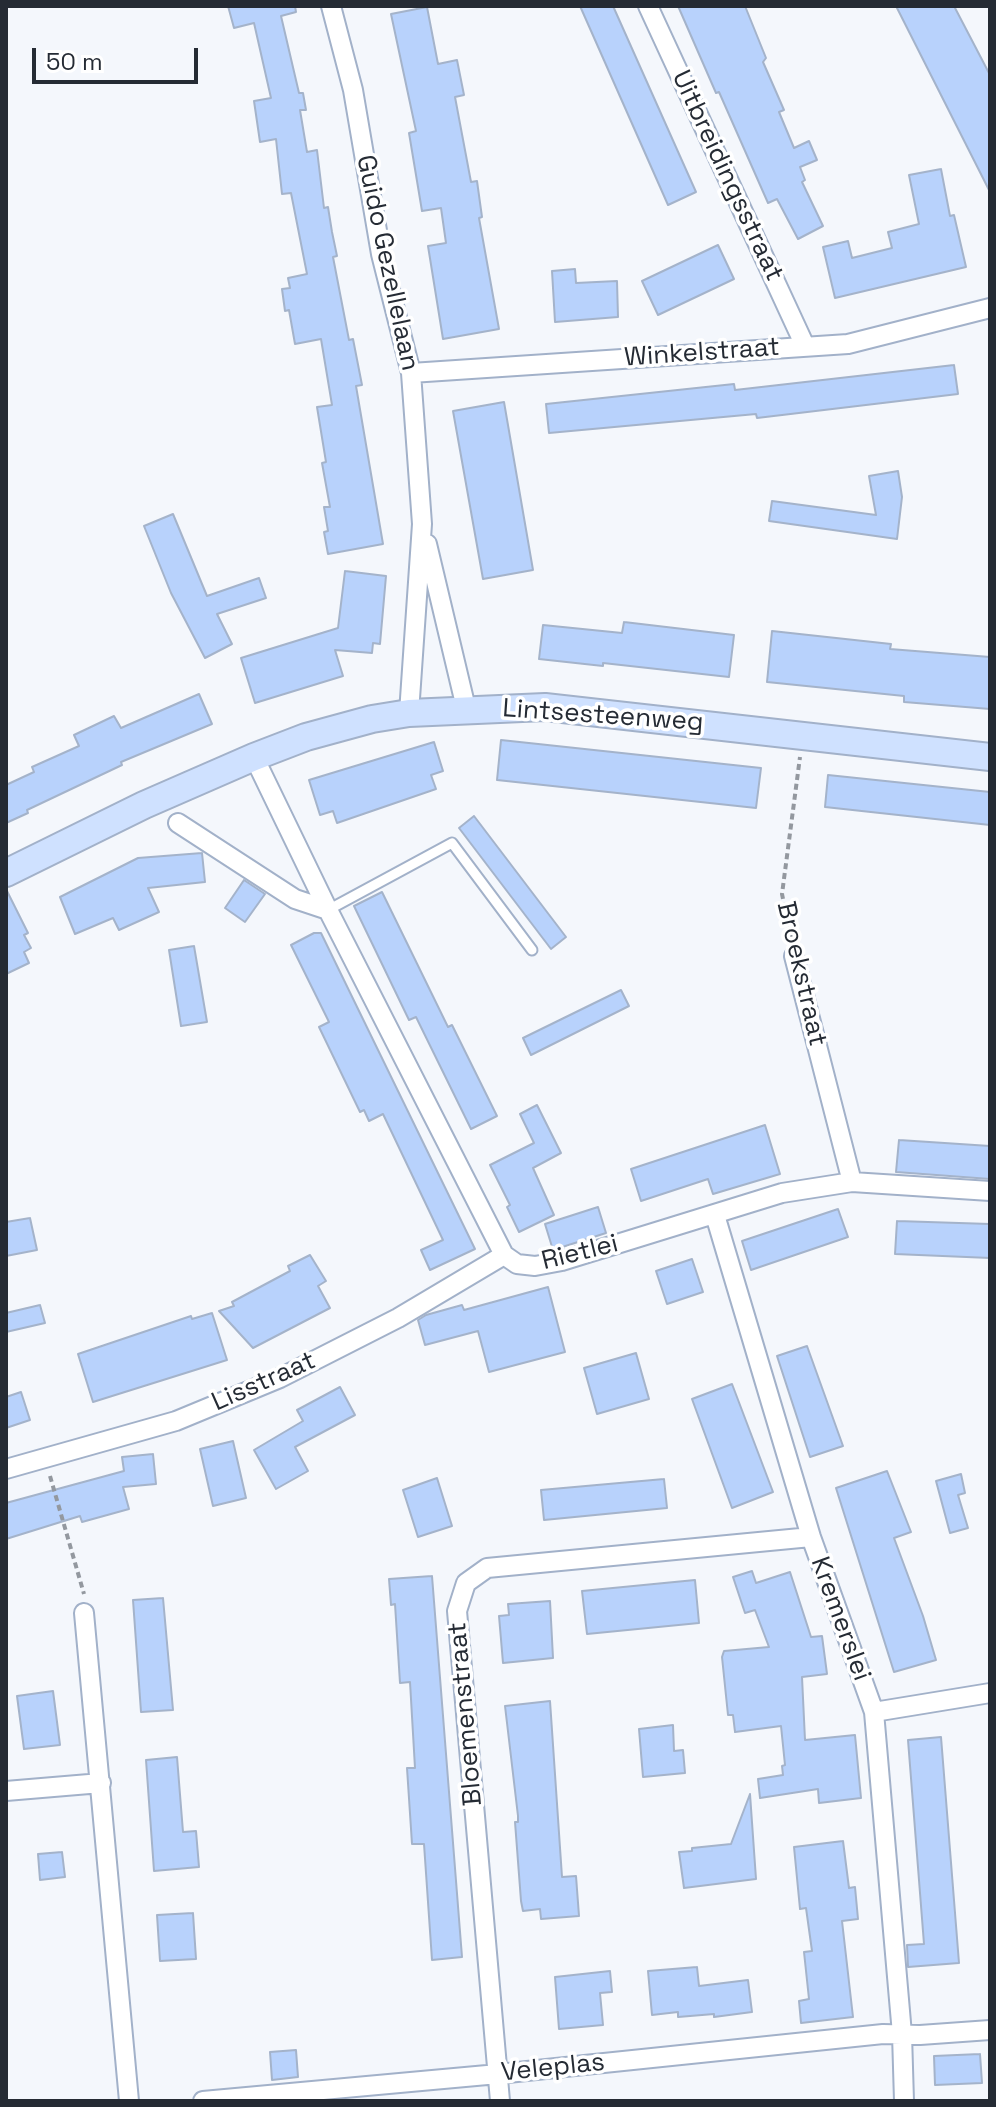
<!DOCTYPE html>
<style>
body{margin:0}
#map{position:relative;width:996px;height:2107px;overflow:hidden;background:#f4f7fc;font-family:"Space Grotesk",sans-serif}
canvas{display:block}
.frame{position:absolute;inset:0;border:8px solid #252b34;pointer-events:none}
.scale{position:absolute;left:32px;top:48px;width:166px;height:36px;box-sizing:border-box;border:4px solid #252b34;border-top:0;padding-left:10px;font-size:24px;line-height:28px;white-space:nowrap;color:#252b34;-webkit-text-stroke:6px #fff;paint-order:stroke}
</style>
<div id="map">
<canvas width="996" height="2107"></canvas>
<div class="frame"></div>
<div class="scale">50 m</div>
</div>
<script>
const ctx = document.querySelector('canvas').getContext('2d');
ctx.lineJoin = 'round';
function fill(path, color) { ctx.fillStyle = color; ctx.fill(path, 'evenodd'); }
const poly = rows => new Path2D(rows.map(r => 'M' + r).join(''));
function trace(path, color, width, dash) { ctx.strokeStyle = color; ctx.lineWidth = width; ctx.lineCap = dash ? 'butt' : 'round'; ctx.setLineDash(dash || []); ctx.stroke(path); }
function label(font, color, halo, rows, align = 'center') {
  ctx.font = font + ' "Space Grotesk",sans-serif'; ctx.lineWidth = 7; ctx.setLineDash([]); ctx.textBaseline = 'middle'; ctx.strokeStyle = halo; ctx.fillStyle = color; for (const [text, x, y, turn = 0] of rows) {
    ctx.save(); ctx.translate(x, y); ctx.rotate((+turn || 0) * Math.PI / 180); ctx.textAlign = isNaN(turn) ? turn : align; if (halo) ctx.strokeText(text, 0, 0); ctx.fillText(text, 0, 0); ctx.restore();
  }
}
const building = poly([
 [228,6,295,6,296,12,281,16,299,93,303,93,306,110,300,110,307,152,317,150,324,208,328,207,332,232,337,256,333,257,349,340,353,339,362,385,356,386,383,544,328,554,324,532,328,531,324,507,330,507,322,463,326,462,317,407,332,405,321,339,295,344,289,310,285,311,282,289,290,288,288,278,307,274,291,193,282,194,276,139,260,142,254,101,271,98,254,23,234,28,228,6],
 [580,6,613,6,696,192,668,205,580,6],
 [678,6,745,6,766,58,763,62,784,110,779,112,794,148,809,141,817,160,800,167,805,180,802,182,823,226,798,239,777,199,768,203,719,92,716,93,678,6],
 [896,6,954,6,990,75,990,192,896,6],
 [427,7,438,64,457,60,464,95,455,97,471,182,477,181,482,217,479,218,499,329,443,339,428,246,446,243,441,208,422,211,409,133,416,131,391,14,427,7],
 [941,169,950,216,954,215,966,267,835,298,823,247,848,241,852,258,892,248,888,232,919,224,909,175,941,169],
 [718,245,734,279,658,315,642,281,718,245],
 [575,269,576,283,617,281,618,317,555,322,552,271,575,269],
 [954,365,958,394,757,418,756,414,549,433,546,404,734,384,735,390,954,365],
 [504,402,533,570,483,579,453,411,504,402],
 [898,471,902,497,897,539,769,521,772,501,876,515,869,476,898,471],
 [173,514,207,596,259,578,266,598,217,614,232,644,205,658,171,593,144,526,173,514],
 [345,571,386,576,380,644,373,643,372,653,335,650,343,676,255,703,241,658,338,628,345,571],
 [624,622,734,635,729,677,603,663,603,666,539,659,543,625,622,633,624,622],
 [772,631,891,644,890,649,990,657,990,709,904,702,904,696,767,682,772,631],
 [199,694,212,724,121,762,122,765,27,810,28,813,6,823,6,785,34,772,32,767,79,746,74,735,114,716,121,728,199,694],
 [501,740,761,768,756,808,497,780,501,740],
 [434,742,443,771,431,775,436,789,337,823,333,811,320,815,309,780,434,742],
 [828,775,990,792,990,825,825,807,828,775],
 [474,816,566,937,551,949,459,828,474,816],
 [202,853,205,882,148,888,159,912,119,930,113,918,75,934,60,897,138,858,202,853],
 [244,880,265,894,245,922,225,908,244,880],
 [6,889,28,933,24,935,31,948,24,952,29,963,6,974,6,889],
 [382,892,448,1027,452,1025,497,1116,471,1129,416,1017,409,1020,354,906,382,892],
 [314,933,321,933,475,1249,430,1270,421,1250,443,1240,383,1114,369,1121,364,1110,360,1112,319,1027,329,1022,291,945,314,933],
 [194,946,207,1022,181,1026,169,950,194,946],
 [621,990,629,1006,531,1055,523,1038,621,990],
 [537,1105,561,1153,533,1168,554,1215,519,1232,507,1207,510,1205,490,1165,534,1143,520,1114,537,1105],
 [765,1125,780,1174,713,1194,708,1179,641,1201,631,1169,765,1125],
 [899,1140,990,1146,990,1179,896,1172,899,1140],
 [598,1207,606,1233,553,1250,545,1224,598,1207],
 [838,1209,848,1237,751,1270,742,1241,838,1209],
 [30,1218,37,1250,6,1256,6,1222,30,1218],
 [897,1221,990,1224,990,1258,895,1254,897,1221],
 [310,1255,326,1281,318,1286,330,1308,253,1348,219,1311,234,1306,232,1302,290,1271,288,1266,310,1255],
 [692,1259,703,1292,667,1304,656,1271,692,1259],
 [548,1287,565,1352,489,1372,478,1331,425,1345,418,1320,426,1315,462,1305,464,1310,548,1287],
 [40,1305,45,1323,6,1332,6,1313,40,1305],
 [212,1313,227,1360,93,1402,78,1354,191,1316,192,1319,212,1313],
 [807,1346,843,1446,810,1457,777,1356,807,1346],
 [636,1353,649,1399,597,1414,584,1368,636,1353],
 [732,1384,773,1492,732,1508,692,1399,732,1384],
 [340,1387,355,1415,295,1447,308,1471,276,1489,254,1450,303,1421,297,1410,340,1387],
 [21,1392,30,1420,6,1428,6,1397,21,1392],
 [233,1441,246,1498,213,1506,200,1449,233,1441],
 [153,1454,156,1484,123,1487,129,1509,82,1522,80,1516,6,1539,6,1503,124,1471,122,1457,153,1454],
 [887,1471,911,1532,894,1538,923,1616,936,1660,894,1672,836,1488,887,1471],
 [961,1474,965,1493,958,1495,968,1528,950,1533,936,1481,961,1474],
 [437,1478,452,1526,418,1537,403,1490,437,1478],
 [664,1479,667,1508,544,1520,541,1490,664,1479],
 [752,1571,756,1583,790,1572,811,1637,822,1636,827,1674,802,1677,805,1740,855,1735,861,1798,819,1803,818,1789,760,1798,758,1779,783,1775,782,1766,785,1765,781,1726,735,1732,733,1715,728,1715,722,1657,724,1651,769,1647,755,1610,745,1613,733,1577,752,1571],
 [432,1576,462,1957,432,1960,424,1844,412,1844,407,1768,415,1768,410,1682,400,1683,395,1604,391,1605,389,1579,432,1576],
 [695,1580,699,1623,587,1634,582,1591,695,1580],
 [163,1598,173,1710,141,1712,133,1600,163,1598],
 [550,1601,553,1658,503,1663,499,1616,509,1615,508,1604,550,1601],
 [53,1691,60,1745,24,1749,17,1696,53,1691],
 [550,1701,562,1877,576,1876,579,1916,541,1919,540,1909,523,1911,521,1901,515,1822,518,1822,518,1816,505,1706,550,1701],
 [673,1725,674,1751,683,1750,685,1773,643,1777,639,1729,673,1725],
 [941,1737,959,1963,908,1967,907,1945,924,1944,908,1740,941,1737],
 [177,1757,183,1832,196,1831,199,1867,154,1871,146,1760,177,1757],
 [750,1794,756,1879,684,1888,679,1852,692,1851,692,1848,731,1844,750,1794],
 [843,1841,849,1888,855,1887,858,1919,842,1921,853,2017,801,2023,799,2001,809,1999,804,1952,812,1951,806,1908,800,1909,794,1847,843,1841],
 [62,1852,65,1877,40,1880,38,1854,62,1852],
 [193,1913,196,1959,160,1961,157,1915,193,1913],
 [697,1967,699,1986,748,1980,752,2012,714,2017,714,2014,678,2017,678,2012,652,2015,648,1971,697,1967],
 [610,1971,612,1992,600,1993,603,2025,559,2029,555,1977,610,1971],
 [296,2050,298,2077,272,2080,270,2052,296,2050],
 [980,2054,982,2083,935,2085,934,2056,980,2054]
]);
const path = poly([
 [791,938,782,894,800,757],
 [50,1476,84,1594]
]);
const lane = poly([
 [328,910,452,843,532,950]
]);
const street = poly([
 [331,6,353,90,381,254,411,373,422,524,409,713],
 [648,6,805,346],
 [411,373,848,344,990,308],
 [427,544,466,708],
 [254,757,328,910,504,1255,517,1264,535,1266,562,1261,782,1193,852,1182,990,1191],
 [178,823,295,899,328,910],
 [794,956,852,1182],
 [715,1215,811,1537,874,1712,902,2034,904,2101],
 [6,1469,176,1421,280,1378,398,1318,504,1255],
 [84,1613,129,2101],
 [874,1712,990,1693],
 [6,1791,101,1783],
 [203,2101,498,2074,883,2034,920,2035,990,2030],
 [500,2101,457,1611,466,1583,487,1568,811,1537]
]);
const secondary = poly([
 [6,873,144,805,254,757,306,737,372,719,409,713,545,707,990,757]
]);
const streetNames = [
 ["Uitbreidingsstraat",727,176,65],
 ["Guido Gezellelaan",387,263,78],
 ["Winkelstraat",702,353,-4],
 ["Lintsesteenweg",603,716,4],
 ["Broekstraat",801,974,77],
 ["Rietlei",580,1253,-14],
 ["Lisstraat",264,1382,-24],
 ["Kremerslei",840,1619,70],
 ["Bloemenstraat",466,1714,-95],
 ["Veleplas",553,2068,-6]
];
fill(building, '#b8d2fc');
trace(building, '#a4b3ca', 2);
trace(lane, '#a2b1c9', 13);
trace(street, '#a2b1c9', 22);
trace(secondary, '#a2b1c9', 30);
trace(path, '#93989f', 4, [6, 4]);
trace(lane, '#fff', 9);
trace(street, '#fff', 18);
trace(secondary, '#cfe1ff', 26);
label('26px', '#252b34', '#fff', streetNames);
</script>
